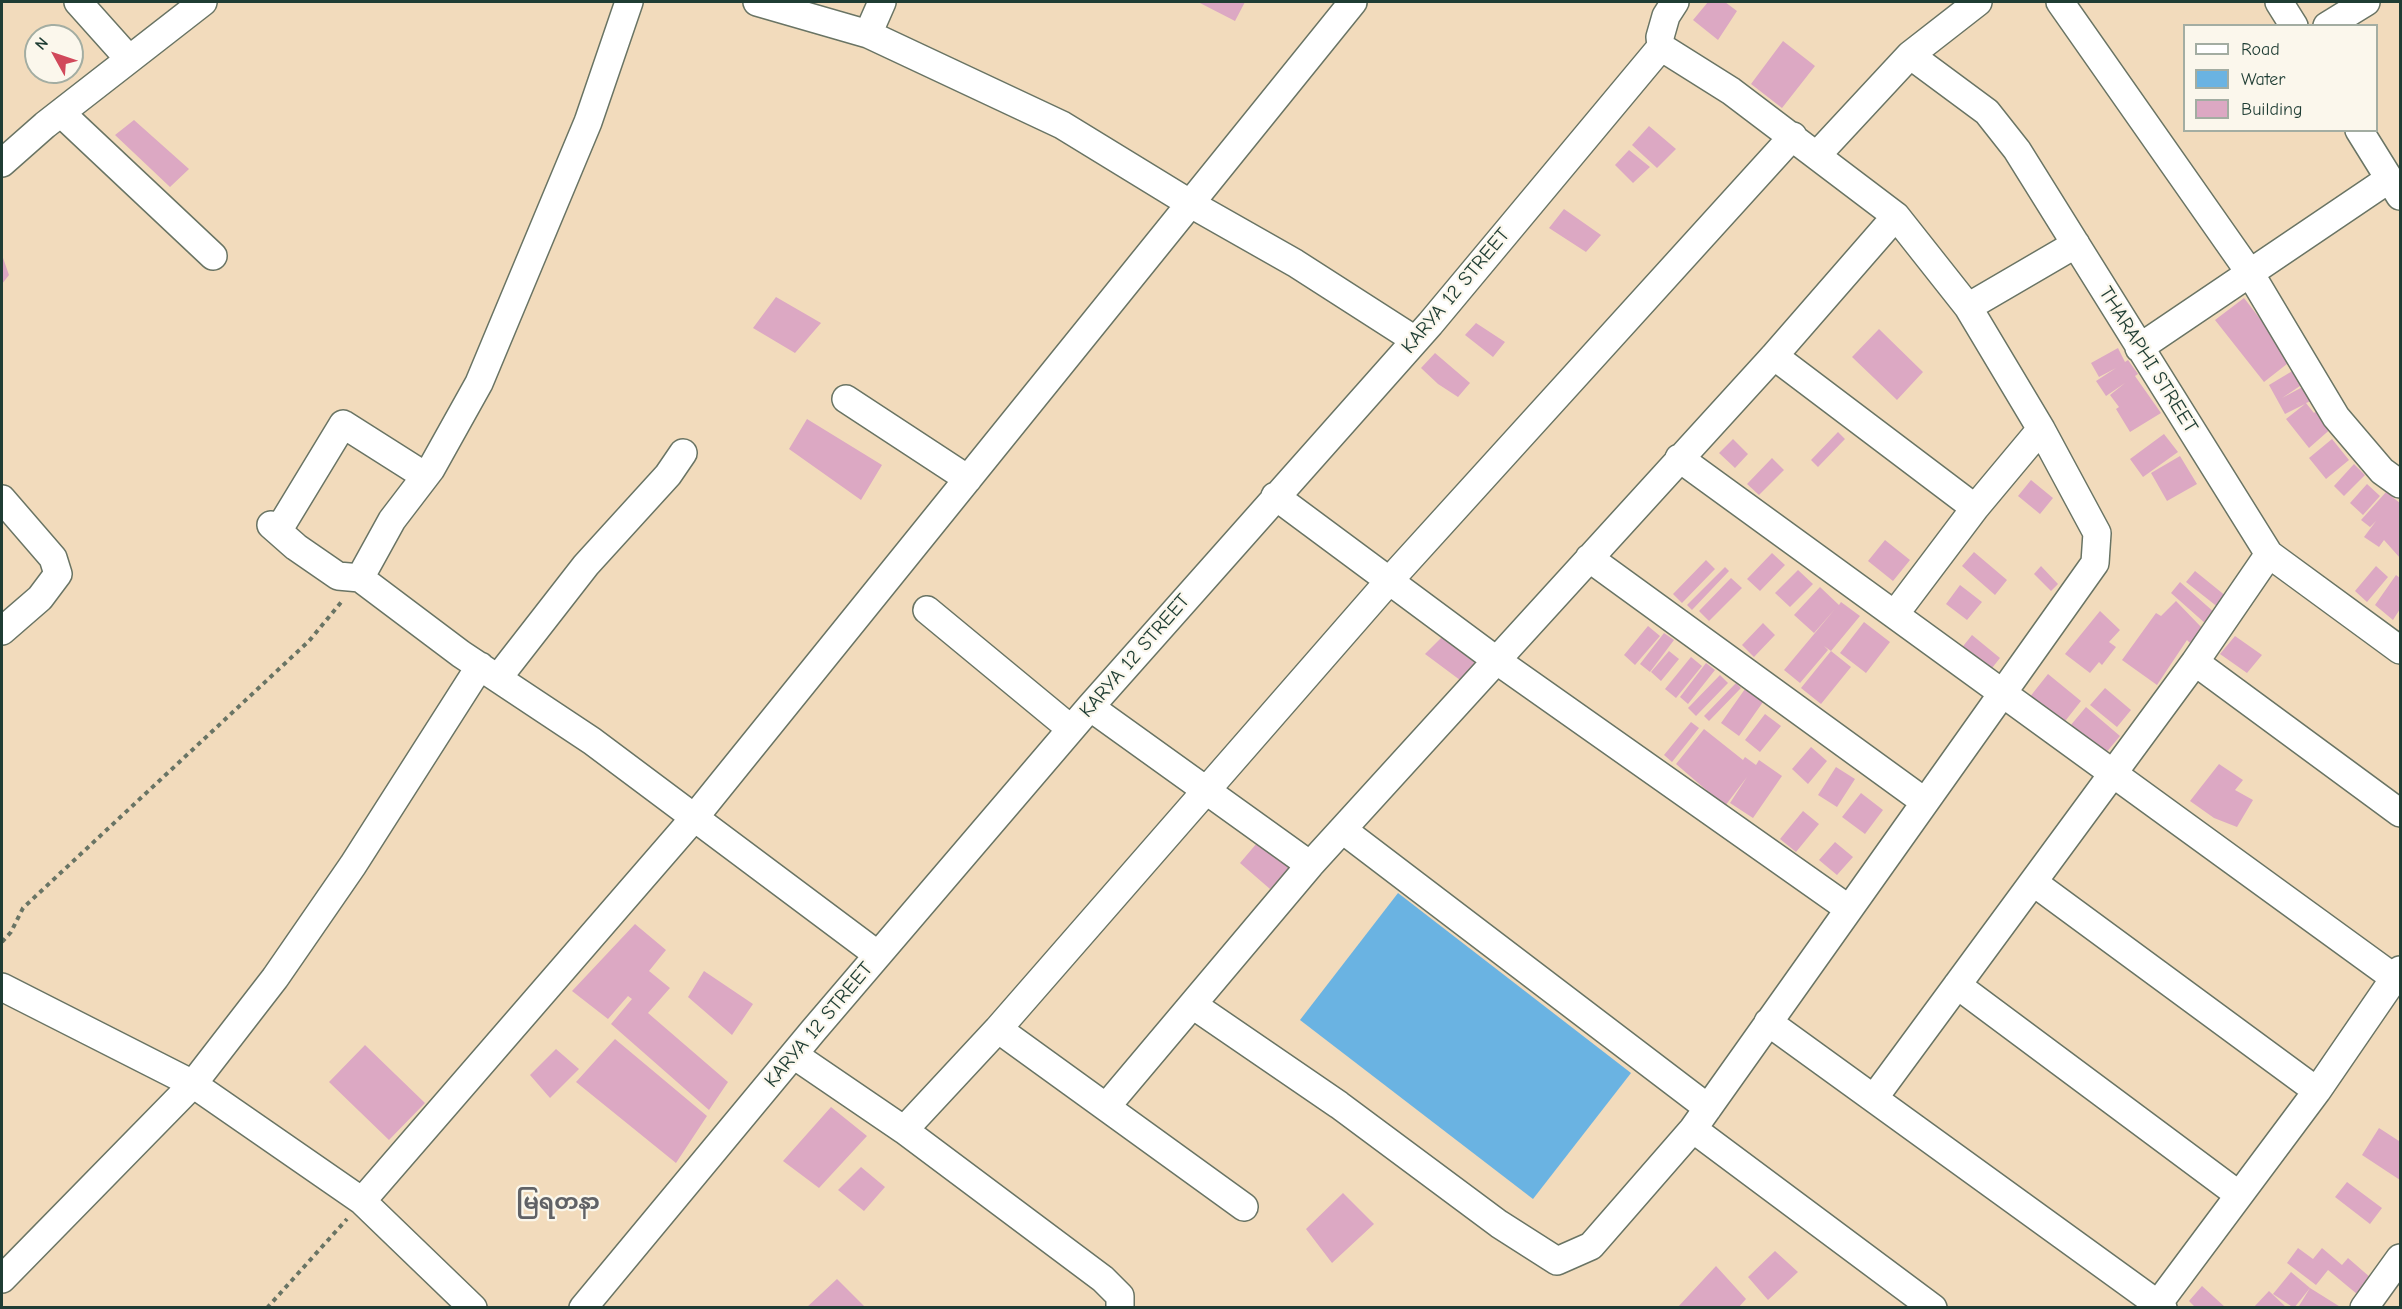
<!DOCTYPE html>
<meta charset="utf-8">
<style>
body{margin:0}
#map{position:relative;width:2402px;height:1309px;overflow:hidden;background:#f2dbbc;font-family:"Comic Neue",sans-serif}
canvas{display:block}
.frame{position:absolute;inset:0;border:3px solid #1f3d34;pointer-events:none}
.legend{position:absolute;left:2183px;top:24px;width:195px;height:108px;box-sizing:border-box;background:#fbf7ec;border:2px solid #a3ada2;margin:0;padding:8px 10px;list-style:none;font-size:18px;color:#1f3d34}
.legend li{display:flex;align-items:center;gap:12px;height:30px}
.legend b{width:30px;border:2px solid #a3ada2}
.north{position:absolute;left:24px;top:24px;width:60px;height:60px;box-sizing:border-box;background:#fbf7ec;border:2px solid #a3ada2;border-radius:50%;rotate:310deg;font-size:16px;font-weight:700;line-height:24px;text-align:center;color:#1f3d34}
.north::after{content:'';display:block;margin:auto;width:21px;height:27px;background:#d1495b;clip-path:polygon(50% 0,100% 100%,50% 72%,0 100%)}
</style>
<div id="map">
<canvas width="2402" height="1309"></canvas>
<div class="frame"></div>
<ul class="legend">
<li><b style="height:8px;background:#fff"></b>Road</li>
<li><b style="height:16px;background:#6ab3e2"></b>Water</li>
<li><b style="height:16px;background:#dca8c3"></b>Building</li>
</ul>
<div class="north">N</div>
</div>
<script>
const ctx = document.querySelector('canvas').getContext('2d');
ctx.lineJoin = 'round';
function fill(path, color) { ctx.fillStyle = color; ctx.fill(path, 'evenodd'); }
const poly = rows => new Path2D(rows.map(r => 'M' + r).join(''));
function trace(path, color, width, dash) { ctx.strokeStyle = color; ctx.lineWidth = width; ctx.lineCap = dash ? 'butt' : 'round'; ctx.setLineDash(dash || []); ctx.stroke(path); }
function label(font, color, halo, rows, align = 'center') {
  ctx.font = font + ' "Comic Neue","Noto Sans Myanmar",sans-serif'; ctx.lineWidth = 4.5; ctx.setLineDash([]); ctx.textBaseline = 'middle'; ctx.strokeStyle = halo; ctx.fillStyle = color; for (const [text, x, y, turn = 0] of rows) {
    ctx.save(); ctx.translate(x, y); ctx.rotate((+turn || 0) * Math.PI / 180); ctx.textAlign = isNaN(turn) ? turn : align; if (halo) ctx.strokeText(text, 0, 0); ctx.fillText(text, 0, 0); ctx.restore();
  }
}
const water = poly([
 [1398,893,1631,1073,1533,1199,1300,1020]
]);
const building = poly([
 [1198,2,1245,2,1235,21],
 [1708,2,1725,2,1737,11,1718,40,1693,20],
 [1783,41,1815,66,1782,108,1751,84],
 [134,120,189,169,170,187,115,135],
 [1649,126,1676,149,1657,168,1632,145],
 [1629,150,1650,167,1633,183,1615,165],
 [1564,209,1601,235,1586,252,1549,228],
 [2,255,9,275,2,284],
 [776,297,821,323,795,353,753,328],
 [2244,298,2292,360,2264,382,2215,320],
 [1476,323,1505,342,1493,357,1465,335],
 [1879,329,1923,372,1897,400,1852,357],
 [2118,348,2125,362,2128,360,2138,374,2135,376,2161,413,2130,432,2116,409,2119,407,2110,395,2125,383,2106,396,2096,381,2116,368,2099,377,2091,363],
 [1435,353,1470,383,1458,397,1438,384,1421,368],
 [2294,370,2303,384,2282,398,2308,384,2316,399,2306,403,2314,413,2319,409,2334,426,2309,448,2286,419,2305,404,2285,414,2269,385],
 [807,419,882,465,861,500,789,449],
 [1838,432,1845,439,1818,467,1811,460],
 [2164,434,2178,452,2143,477,2130,459],
 [1733,439,1748,454,1735,468,1719,453],
 [2332,439,2349,460,2326,479,2309,458],
 [2180,456,2197,484,2167,501,2151,473],
 [1772,458,1784,470,1759,495,1747,484],
 [2354,464,2365,475,2344,496,2334,486],
 [2031,480,2053,498,2040,514,2018,496],
 [2367,484,2380,496,2363,515,2350,503],
 [2386,492,2400,503,2400,558,2384,540,2379,547,2364,537,2376,521,2370,527,2361,520],
 [1885,540,1910,560,1893,581,1868,561],
 [1974,552,2007,580,1995,595,1962,566],
 [1772,553,1785,565,1760,591,1747,579],
 [1706,560,1715,569,1682,603,1673,594],
 [2041,566,2058,584,2051,591,2034,574],
 [2376,566,2388,577,2367,602,2355,591],
 [1725,567,1729,571,1692,610,1687,605],
 [1798,570,1813,584,1790,607,1775,593],
 [2195,571,2227,597,2219,608,2186,582],
 [2396,575,2400,578,2400,609,2393,620,2375,605],
 [1731,578,1742,588,1709,621,1699,611],
 [2180,582,2215,613,2206,624,2171,593],
 [1960,585,1982,602,1967,620,1946,604],
 [1820,587,1839,605,1841,602,1860,616,1831,651,1824,646,1828,650,1800,683,1784,670,1835,609,1814,633,1794,615],
 [2176,601,2203,629,2191,644,2187,640,2157,685,2122,660,2156,613,2161,616],
 [2100,611,2120,630,2109,642,2116,647,2102,665,2099,662,2090,673,2065,654],
 [1864,622,1890,642,1866,673,1840,653],
 [1763,623,1775,635,1754,657,1742,645],
 [1648,626,1660,636,1635,665,1624,655],
 [1664,633,1674,640,1650,672,1640,664],
 [1445,634,1484,659,1464,683,1425,654],
 [1972,635,2000,658,1988,673,1960,650],
 [2235,636,2262,655,2247,673,2220,654],
 [1669,651,1679,659,1661,681,1651,672],
 [1831,651,1851,667,1821,704,1801,688],
 [1691,657,1702,666,1676,698,1665,689],
 [1706,663,1715,670,1688,704,1680,697],
 [2048,674,2081,701,2062,725,2029,698],
 [1720,675,1728,683,1696,716,1688,708],
 [1736,683,1741,688,1709,721,1704,716],
 [2105,688,2131,710,2117,727,2090,705],
 [1745,689,1763,702,1739,736,1721,723],
 [2086,707,2120,736,2105,754,2070,726],
 [1765,714,1781,726,1760,752,1745,740],
 [1691,722,1699,728,1672,762,1664,755],
 [1704,729,1743,760,1745,757,1756,765,1759,760,1782,776,1753,818,1730,803,1747,777,1725,806,1676,764],
 [1811,747,1827,761,1808,784,1792,769],
 [2219,764,2243,780,2235,790,2253,800,2237,827,2214,818,2190,801],
 [1836,767,1855,779,1837,807,1818,795],
 [1861,793,1883,810,1865,834,1842,817],
 [1803,811,1819,824,1796,852,1780,839],
 [1835,842,1853,857,1837,875,1819,860],
 [1257,843,1290,868,1270,889,1240,863],
 [635,924,666,950,649,971,670,988,648,1013,728,1082,709,1110,611,1024,632,999,628,996,608,1019,572,991],
 [704,971,753,1004,732,1035,688,997],
 [615,1039,707,1116,676,1163,576,1082],
 [365,1045,425,1103,389,1140,329,1082],
 [556,1049,579,1069,550,1098,530,1075],
 [831,1107,867,1136,819,1188,783,1161],
 [2379,1128,2399,1141,2400,1138,2400,1180,2362,1155],
 [861,1167,885,1187,864,1211,838,1190],
 [2347,1182,2382,1208,2370,1224,2335,1197],
 [1343,1193,1374,1224,1332,1263,1306,1229],
 [2298,1248,2313,1259,2322,1248,2342,1265,2348,1258,2371,1278,2357,1294,2328,1270,2316,1285,2287,1263],
 [1775,1251,1798,1272,1768,1300,1748,1277],
 [1716,1266,1746,1299,1738,1308,1677,1308],
 [2291,1272,2310,1288,2294,1308,2273,1294],
 [837,1279,866,1308,806,1308],
 [2202,1286,2226,1308,2196,1308,2189,1301],
 [2310,1288,2342,1308,2299,1306],
 [2269,1291,2287,1308,2253,1308]
]);
const path = poly([
 [2,942,11,932,23,908,309,641,343,600],
 [267,1308,347,1219]
]);
const minor = poly([
 [78,2,129,59],
 [757,2,868,34,1062,125,1191,204,1295,263,1415,340],
 [2060,2,2250,273,2336,417,2382,471,2400,484],
 [2279,2,2294,26],
 [2327,26,2366,2],
 [868,34,882,2],
 [1910,55,1987,112,2017,150,2269,554,2400,650],
 [61,113,213,256],
 [2359,130,2400,196],
 [1818,154,1910,55,1978,2],
 [2,163,45,125,203,2],
 [1968,307,2076,244],
 [2139,348,2389,179],
 [1774,356,1975,508],
 [846,399,968,479],
 [1679,458,2400,982],
 [1275,496,1496,660,1849,909],
 [2,499,53,558,58,574,40,598,2,631],
 [271,525,296,547,338,576,360,578,461,654,592,741,878,955],
 [278,531,343,424,425,476],
 [1589,558,1925,802],
 [360,578,392,520,431,469,479,383,588,122,629,2],
 [927,610,1071,729],
 [1895,614,1975,508,2041,429],
 [2195,662,2400,813],
 [498,678,586,565,668,475,683,453],
 [1090,707,1310,865],
 [1343,830,1708,1108],
 [2033,882,2317,1091],
 [1957,985,2239,1195],
 [2,987,193,1084,362,1201,473,1308],
 [1193,1005,1339,1105,1499,1224,1557,1261,1591,1246,1693,1129,2095,563,2097,533,2041,429,1968,307,1896,216,1731,91,1661,47],
 [1768,1022,2163,1308],
 [998,1029,1244,1207],
 [794,1055,904,1130,1103,1279,1120,1296,1120,1308],
 [1874,1098,2195,662,2269,554],
 [1106,1107,1310,865,1774,356,1896,216],
 [1693,1129,1933,1308],
 [904,1130,998,1029,1389,581,1793,136],
 [362,1201,694,818,1353,2],
 [2,1279,193,1084,275,978,353,865,480,666],
 [2158,1304,2317,1091,2400,970],
 [583,1308,813,1031,1090,707,1430,324,1661,47,1660,37,1666,16,1675,2],
 [2364,1308,2400,1258]
]);
const streetNames = [
 ["KARYA 12 STREET",1456,291,-50],
 ["THARAPHI STREET",2148,360,58],
 ["KARYA 12 STREET",1135,656,-49],
 ["KARYA 12 STREET",819,1025,-50]
];
const quarterNames = [
 ["မြရတနာ",558,1203]
];
fill(water, '#6ab3e2');
fill(building, '#dca8c3');
trace(minor, '#697464', 30);
trace(path, '#697464', 4, [4.5, 4.5]);
trace(minor, '#fff', 27);
label('20px', '#1f3d34', '#fbf7ec', streetNames);
label('bold 22px', '#616266', '#fbf7ec', quarterNames);
</script>
